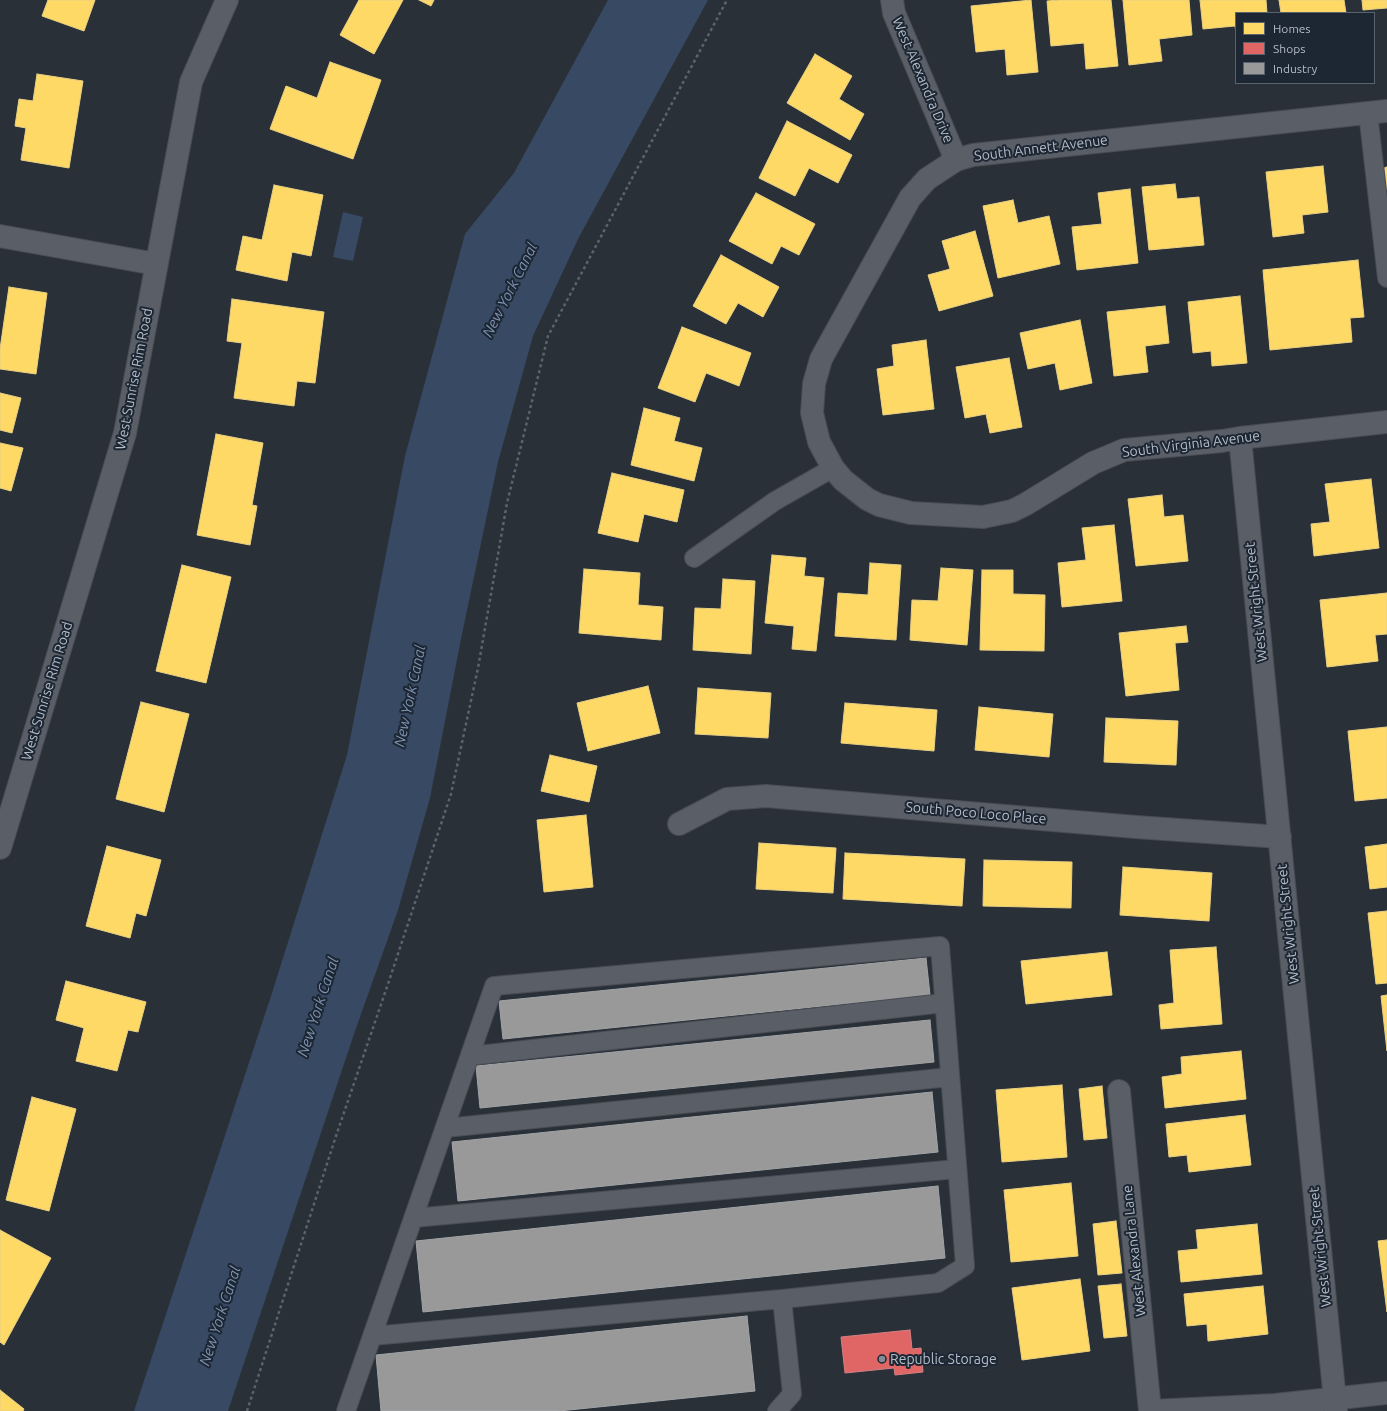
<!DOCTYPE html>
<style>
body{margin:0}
#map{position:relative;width:1387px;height:1411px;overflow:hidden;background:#2a3038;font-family:Ubuntu,sans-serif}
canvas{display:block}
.legend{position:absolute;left:1235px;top:12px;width:140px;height:72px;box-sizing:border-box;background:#1d2633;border:1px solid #59626f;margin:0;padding:5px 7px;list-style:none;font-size:12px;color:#b4bcc9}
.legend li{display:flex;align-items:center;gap:8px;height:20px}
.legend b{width:20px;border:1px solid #59626f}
</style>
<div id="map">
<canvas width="1387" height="1411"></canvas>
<ul class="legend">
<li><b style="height:11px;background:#ffd966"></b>Homes</li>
<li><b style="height:11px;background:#e06666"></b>Shops</li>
<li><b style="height:11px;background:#999"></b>Industry</li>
</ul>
</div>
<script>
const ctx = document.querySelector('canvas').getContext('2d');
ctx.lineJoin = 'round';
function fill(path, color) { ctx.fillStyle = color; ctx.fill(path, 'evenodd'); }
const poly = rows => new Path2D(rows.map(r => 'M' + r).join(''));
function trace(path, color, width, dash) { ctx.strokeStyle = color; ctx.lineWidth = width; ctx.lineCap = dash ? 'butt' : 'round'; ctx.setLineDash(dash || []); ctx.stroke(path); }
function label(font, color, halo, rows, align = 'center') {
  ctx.font = font + ' Ubuntu,sans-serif'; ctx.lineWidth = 4; ctx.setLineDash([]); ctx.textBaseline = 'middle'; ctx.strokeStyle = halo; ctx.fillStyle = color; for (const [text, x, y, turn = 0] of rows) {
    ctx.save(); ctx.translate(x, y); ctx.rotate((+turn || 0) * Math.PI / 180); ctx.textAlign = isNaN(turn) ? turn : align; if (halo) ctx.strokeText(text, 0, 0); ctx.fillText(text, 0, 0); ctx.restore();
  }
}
const water = poly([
 [608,0,708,0,578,239,533,336,498,462,461,639,430,798,398,910,354,1034,228,1411,134,1411,271,996,347,755,405,456,465,234,514,173],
 [343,212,363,217,353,261,333,257]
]);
const homes = poly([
 [48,0,95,0,84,31,42,16,48,0],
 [359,0,403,0,374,54,340,35,359,0],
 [419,0,434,0,431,6,419,0],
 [1031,0,1038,72,1007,75,1005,49,976,52,971,6,1031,0],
 [1059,0,1111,0,1118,66,1086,69,1084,43,1051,46,1047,1,1059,0],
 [1123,0,1189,0,1192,35,1159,39,1162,61,1129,65,1123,0],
 [1200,0,1266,0,1267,13,1236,13,1236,32,1235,26,1203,29,1200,0],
 [1279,0,1344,0,1346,13,1281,13,1279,0],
 [1362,0,1387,0,1387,8,1363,10,1362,0],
 [815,54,852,76,839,99,864,114,850,140,787,103,815,54],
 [330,62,381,80,353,159,270,129,286,86,317,98,330,62],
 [37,74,83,81,69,168,21,160,26,128,15,126,19,99,33,101,37,74],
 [787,121,852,155,838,183,809,168,795,196,759,178,787,121],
 [1323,166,1328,212,1302,215,1304,233,1273,237,1266,172,1323,166],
 [1387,167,1387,200,1384,168,1387,167],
 [1175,184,1177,199,1199,197,1204,245,1149,250,1142,187,1175,184],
 [274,185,323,195,311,256,292,252,287,281,236,270,243,236,262,240,274,185],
 [1130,189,1138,263,1077,270,1072,227,1102,224,1098,193,1130,189],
 [756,193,815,224,799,255,781,246,772,264,729,241,756,193],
 [1013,200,1018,223,1049,216,1060,264,998,278,983,206,1013,200],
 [975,231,993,296,939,311,928,275,950,269,942,241,975,231],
 [721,255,779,287,763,317,738,303,726,324,693,306,721,255],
 [1358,260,1364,317,1350,318,1352,342,1270,350,1263,270,1358,260],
 [9,287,47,293,36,374,0,369,0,349,9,287],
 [1240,296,1247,363,1212,366,1211,351,1193,353,1188,302,1240,296],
 [232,299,324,312,315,383,297,381,294,406,234,398,242,343,227,341,232,299],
 [1165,306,1169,343,1145,346,1148,372,1114,376,1107,312,1165,306],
 [1080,320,1092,383,1060,390,1055,363,1028,369,1020,333,1080,320],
 [682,327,751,353,739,386,706,373,695,402,658,388,682,327],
 [926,340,934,409,883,415,877,369,894,366,892,345,926,340],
 [1009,358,1022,427,990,433,986,414,965,418,956,367,1009,358],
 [0,393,21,398,12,433,0,430,0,393],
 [644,408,680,418,674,441,702,448,694,481,631,465,644,408],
 [216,434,263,443,252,505,257,506,250,545,197,535,216,434],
 [0,443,23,448,11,491,0,488,0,443],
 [612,473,684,490,677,522,644,514,638,542,598,533,612,473],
 [1371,479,1379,548,1314,556,1311,524,1330,522,1325,484,1371,479],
 [1162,495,1164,517,1183,515,1188,561,1136,566,1128,499,1162,495],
 [1114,525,1122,601,1062,607,1058,563,1086,560,1082,528,1114,525],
 [772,555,806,558,804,576,824,578,816,651,792,649,794,626,765,623,772,555],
 [870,563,901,565,896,640,835,636,838,593,868,595,870,563],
 [182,565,231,577,206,683,156,671,182,565],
 [941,568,973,570,967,645,910,640,912,600,938,601,941,568],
 [584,569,640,573,638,605,663,607,661,640,579,633,584,569],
 [982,570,1013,570,1013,594,1045,595,1044,651,980,650,982,570],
 [723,579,755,581,751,654,693,650,695,608,721,609,723,579],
 [1387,593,1387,634,1375,635,1378,661,1327,667,1320,600,1387,593],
 [1186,626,1188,642,1175,643,1179,690,1126,696,1119,633,1186,626],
 [648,686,660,733,588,751,577,703,648,686],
 [698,688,771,693,768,738,695,734,698,688],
 [141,702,189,714,164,812,116,799,141,702],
 [845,703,937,710,934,751,841,743,845,703],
 [979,707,1053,714,1049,757,975,750,979,707],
 [1106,718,1178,721,1176,765,1104,762,1106,718],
 [1387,727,1387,798,1355,801,1348,731,1387,727],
 [550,755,597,766,589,802,541,791,550,755],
 [586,815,593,887,544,892,537,820,586,815],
 [759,843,836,848,833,893,756,889,759,843],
 [1387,844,1387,887,1370,889,1365,847,1387,844],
 [107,846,161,860,146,916,136,913,130,938,86,926,107,846],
 [845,853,965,859,962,906,843,899,845,853],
 [984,860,1072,862,1071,908,983,906,984,860],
 [1123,867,1212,873,1209,921,1120,915,1123,867],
 [1387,911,1387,983,1376,984,1368,913,1387,911],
 [1216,947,1222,1024,1161,1029,1159,1005,1174,1003,1170,950,1216,947],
 [1107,952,1112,995,1026,1004,1021,961,1107,952],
 [66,981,146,1002,138,1032,128,1030,117,1071,76,1061,84,1028,56,1020,66,981],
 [1387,995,1387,1051,1381,996,1387,995],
 [1241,1051,1246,1099,1165,1108,1162,1077,1182,1074,1181,1057,1241,1051],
 [1062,1085,1067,1157,1002,1162,996,1090,1062,1085],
 [1102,1086,1107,1138,1084,1140,1079,1089,1102,1086],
 [32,1097,76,1109,49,1211,6,1200,32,1097],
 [1245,1115,1251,1165,1189,1172,1187,1155,1169,1157,1166,1124,1245,1115],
 [1071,1183,1078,1256,1011,1262,1004,1190,1071,1183],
 [1116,1221,1122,1273,1098,1275,1093,1224,1116,1221],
 [1257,1224,1262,1274,1181,1282,1178,1251,1198,1249,1196,1230,1257,1224],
 [0,1230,51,1258,4,1345,0,1342,0,1230],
 [1387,1240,1387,1312,1378,1241,1387,1240],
 [1080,1279,1090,1351,1022,1360,1012,1288,1080,1279],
 [1121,1284,1127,1336,1104,1338,1098,1286,1121,1284],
 [1263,1286,1268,1334,1208,1341,1207,1324,1187,1326,1184,1294,1263,1286],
 [0,1390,24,1409,23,1411,0,1411,0,1390]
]);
const shops = poly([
 [910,1330,912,1349,921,1348,923,1372,895,1375,894,1368,845,1373,841,1337,910,1330]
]);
const industry = poly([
 [926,958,930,995,503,1039,499,1001,926,958],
 [930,1020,934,1062,480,1108,476,1066,930,1020],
 [932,1092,938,1152,458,1201,452,1142,932,1092],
 [938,1186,945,1258,423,1312,416,1241,938,1186],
 [747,1316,755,1391,559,1411,381,1411,376,1355,747,1316]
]);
const path = poly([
 [247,1411,336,1136,389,981,451,794,478,668,507,503,548,336,727,0]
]);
const service = poly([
 [1368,113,1387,278],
 [694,558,775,501,833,468],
 [470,1056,944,1003],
 [445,1128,950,1077],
 [413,1218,957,1169],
 [372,1336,782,1299],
 [346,1411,494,986,940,946,965,1266,938,1283,782,1299,792,1394,777,1411]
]);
const minor = poly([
 [892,0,894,13,956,160],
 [1387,111,973,155,956,160,927,179,910,198,821,359,814,384,812,413,819,442,833,468,843,480,867,499,879,505,911,513,983,517,1012,511,1026,504,1093,463,1124,450,1222,441,1240,438,1387,422],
 [0,236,156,264],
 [1240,438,1336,1411],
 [679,824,727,799,766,796,1136,827,1280,837],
 [0,848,125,433,191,82,227,0],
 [1119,1091,1150,1411],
 [1151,1411,1275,1405,1387,1393]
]);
const markers = [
 [882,1359,4,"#848b96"]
];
const streetNames = [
 ["West Alexandra Drive",923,80,67],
 ["South Annett Avenue",1041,148,-7],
 ["West Sunrise Rim Road",134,379,-79],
 ["South Virginia Avenue",1191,444,-7],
 ["West Wright Street",1256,602,-96],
 ["West Sunrise Rim Road",47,691,-73],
 ["South Poco Loco Place",976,813,5],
 ["West Wright Street",1288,924,-96],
 ["West Wright Street",1320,1247,-96],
 ["West Alexandra Lane",1134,1251,-96]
];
const poiNames = [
 ["Republic Storage",890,1359]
];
const waterNames = [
 ["New York Canal",510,290,-63],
 ["New York Canal",410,696,-78],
 ["New York Canal",318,1007,-72],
 ["New York Canal",220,1316,-72]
];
fill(water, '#384963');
fill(homes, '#ffd966');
trace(homes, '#e8d084', 1);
fill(shops, '#e06666');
trace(shops, '#d38084', 1);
fill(industry, '#999');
trace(industry, '#a1a4a7', 1);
trace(service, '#484c53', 20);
trace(minor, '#484c53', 24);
trace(path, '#5d636a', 2.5, [3, 3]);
trace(service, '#5a5e66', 18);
trace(minor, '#5a5e66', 22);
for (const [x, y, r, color] of markers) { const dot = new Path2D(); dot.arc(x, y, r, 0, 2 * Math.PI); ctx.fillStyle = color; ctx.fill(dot); trace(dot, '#1d2633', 1.5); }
label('14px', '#b4bcc9', '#1d2633', streetNames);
label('14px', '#b4bcc9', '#1d2633', poiNames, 'left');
label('italic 15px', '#7c92b1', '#1d2633', waterNames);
</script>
